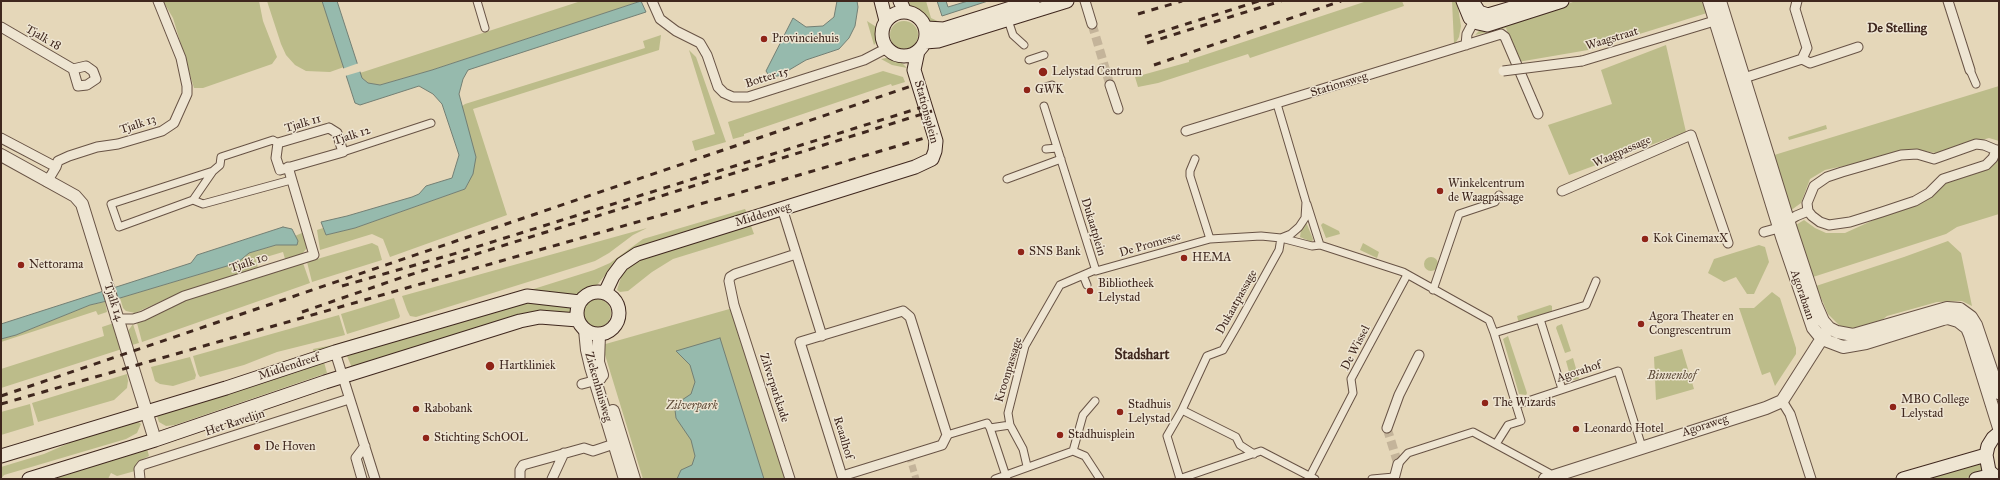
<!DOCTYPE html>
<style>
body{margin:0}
#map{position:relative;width:2000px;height:480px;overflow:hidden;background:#e5d7b9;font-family:"IM FELL Great Primer",serif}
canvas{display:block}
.frame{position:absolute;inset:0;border:2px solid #3f271e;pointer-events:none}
</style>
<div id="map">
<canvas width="2000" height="480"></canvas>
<div class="frame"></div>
</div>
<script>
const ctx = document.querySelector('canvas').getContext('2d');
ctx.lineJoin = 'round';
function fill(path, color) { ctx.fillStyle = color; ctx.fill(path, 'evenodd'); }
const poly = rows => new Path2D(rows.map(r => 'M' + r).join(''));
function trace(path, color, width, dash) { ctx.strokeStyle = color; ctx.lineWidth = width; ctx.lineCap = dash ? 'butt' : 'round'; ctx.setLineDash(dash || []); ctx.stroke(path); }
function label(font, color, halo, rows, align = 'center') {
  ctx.font = font + ' "IM FELL Great Primer",serif'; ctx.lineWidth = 3; ctx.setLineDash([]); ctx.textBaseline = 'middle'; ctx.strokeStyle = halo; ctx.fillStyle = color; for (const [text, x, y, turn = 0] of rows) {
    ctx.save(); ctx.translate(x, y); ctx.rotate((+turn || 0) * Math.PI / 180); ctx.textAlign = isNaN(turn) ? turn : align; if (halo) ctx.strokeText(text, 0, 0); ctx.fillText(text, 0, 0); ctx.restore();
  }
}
const green = poly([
 [163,1,259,1,263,21,277,57,272,64,203,88,194,88,173,18],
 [267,1,322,1,344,67,330,72,306,71,295,65,286,55,281,44],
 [581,1,641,1,432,70,380,85,368,83,362,78,360,73],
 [905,1,926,1,931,18,944,24,925,21,911,10],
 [1367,1,1402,1,1404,6,1250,58,1248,54,1158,83,1138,87,1135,77,1189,62,1189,60],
 [1452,1,1457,1,1461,26,1459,37,1455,44,1454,43],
 [1576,1,1702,1,1707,13,1588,50,1518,62,1506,28,1475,35,1479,31,1495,27],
 '890 35a14 14 0 1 1 28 0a14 14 0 1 1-28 0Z',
 [867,21,881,30,881,37,874,45],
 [661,35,659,50,473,109,507,215,390,257,383,239,372,234,320,250,317,230,323,228,326,235,355,228,465,189,469,182,461,107,465,104,645,48,643,41],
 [1666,45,1686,132,1569,175,1548,125,1612,104,1601,70],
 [689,50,696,57,726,142,695,151,692,141,715,134],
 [891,57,899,60,907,68,892,65,881,59],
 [883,71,903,77,905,82,892,86,891,84,744,134,744,136,733,139,728,122],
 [1999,86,1999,141,1989,138,1936,153,1917,150,1825,170,1810,179,1801,203,1790,211,1771,156],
 [1826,125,1827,129,1789,140,1788,137],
 [1999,159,1999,214,1957,227,1946,234,1813,277,1796,225,1804,220,1815,228,1826,233,1845,233,1889,213,1924,201,1936,193,1949,180,1990,167],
 [745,209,747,213,614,264,598,284,578,295,554,294,314,353,313,349,333,345,403,324,419,325,594,270,610,263,643,239],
 [1306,222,1313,239,1312,242,1300,237,1302,223],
 [750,223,754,234,673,259,652,272,628,291,620,292,617,290,623,271,635,261],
 [1323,223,1339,231,1340,234,1326,238,1321,225],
 [647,228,633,235,609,253,595,261,416,317,410,316,407,310,402,296],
 [304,232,307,248,302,254,285,259,283,252,256,260,258,268,182,292,135,313,126,311,123,308,120,298,237,263,249,253,276,245,297,245,298,241,295,236],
 [1948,241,1961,253,1972,306,1962,301,1937,302,1887,316,1874,326,1853,332,1842,328,1828,314,1816,286,1904,257],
 [372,243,378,246,382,260,312,282,307,262],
 [1363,243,1379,252,1377,258,1360,250],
 [1759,245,1765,247,1769,262,1754,294,1747,294,1736,277,1724,282,1708,273,1714,259],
 '1424 264a7 7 0 1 1 14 0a7 7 0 1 1-14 0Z',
 [303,263,310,283,142,342,137,323,180,302],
 [1772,292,1780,298,1796,348,1796,354,1775,386,1770,372,1762,375,1739,308,1754,308],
 [394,298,400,316,399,318,347,334,341,314],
 '583 313a14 14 0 1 1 28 0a14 14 0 1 1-28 0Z',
 [529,300,572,307,571,316,520,314,352,368,347,356,447,322],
 [105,302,107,312,98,315,96,311,1,342,1,339,16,335,90,305],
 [1550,305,1552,306,1552,313,1519,324,1517,316],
 [733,308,786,479,643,479,602,345],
 [339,315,345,335,277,352,244,365,200,377,198,374,193,356],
 [114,323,122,349,1,388,1,369,104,336,102,327],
 [133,324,139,343,132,345,128,331],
 [1562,324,1571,351,1565,353,1556,328,1557,326],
 [1508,336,1527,393,1526,395,1519,394,1503,339],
 [1682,349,1694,389,1656,400,1654,357],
 [190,357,196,375,195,379,173,386,160,384,155,381,151,367],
 [1573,358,1579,379,1575,380,1571,379,1566,361],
 [324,362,327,373,175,425,166,426,159,422,156,413],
 [127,374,128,381,127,388,114,400,38,422,32,403],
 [30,404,34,425,1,435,1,412],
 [136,420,141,424,137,433,126,439,4,475,1,479,1,467,44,454,99,430],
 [146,445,149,456,137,462,135,471,117,476,111,473,108,479,39,479],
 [1981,464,1983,472,1964,479,1914,479]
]);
const water = poly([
 [322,1,337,1,362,78,368,83,380,85,432,70,641,1,646,12,468,70,463,79,459,94,476,157,473,174,465,189,355,228,326,235,321,222,347,216,412,197,419,194,426,186,452,178,459,155,442,104,433,94,419,86,360,105,355,103,322,1],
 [837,1,857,1,858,7,855,26,849,38,839,49,806,60,779,76,772,76,768,74,766,71,793,18,806,27,823,26,834,17,837,1],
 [937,1,946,1,948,7,968,1,988,1,942,16,937,1],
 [283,227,292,229,298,241,297,245,276,245,249,253,237,263,120,298,90,305,16,335,1,339,1,324,191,263,197,255,283,227],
 [720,338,764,479,677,479,681,470,692,465,695,456,691,440,676,418,675,410,682,400,691,394,695,382,690,365,676,351,720,338]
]);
const pier = poly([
 [359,63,362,71,345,76,342,69]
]);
const pedestrianTunnel = poly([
 [909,455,916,479]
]);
const minorTunnel = poly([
 [1092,24,1110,85],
 [1387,428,1398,464]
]);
const pedestrian = poly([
 [477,1,485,28],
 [1007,17,1013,35,1024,45],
 [1029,60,1044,55],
 [1970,70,1976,84],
 [1039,89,1052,85],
 [1044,106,1096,271,1210,239,1261,236,1281,238,1291,234,1299,227,1305,218,1306,202,1277,104],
 [1046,149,1057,148],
 [343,152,431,123],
 [1195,159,1190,171,1190,176,1210,239],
 [213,171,111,204,119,227,193,200,203,204,291,180],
 [1007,179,1061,159],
 [193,200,213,171,220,165,221,157,273,140,278,143],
 [1307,204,1320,245,1403,272,1489,320,1494,333,1586,305,1596,281],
 [1083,275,1087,285],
 [1433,290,1459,214,1495,202,1499,195],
 [1540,319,1562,389],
 [1494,333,1516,405],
 [1095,401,1083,415,1073,451,1085,456,1100,479],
 [1182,410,1207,356,1223,350,1238,324,1279,250,1281,238,1312,246,1320,245],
 [990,428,1007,479],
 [947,435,987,423,990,428,1010,425],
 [1496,444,1508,425,1521,421,1516,405,1618,371,1642,447],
 [1398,464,1408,453,1473,432,1549,473,1550,477],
 [1027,466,1023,449,1010,425,1008,413,1025,346,1060,285,1095,270],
 [1310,476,1353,393,1351,379,1407,275],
 [995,479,1073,451],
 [1179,479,1261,451,1315,479],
 [1180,479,1167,436,1182,410,1236,437,1240,445,1254,454],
 [1372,479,1394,477]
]);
const minor = poly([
 [652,1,660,19,676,31,700,43,707,55,718,87,724,93,733,97,748,97,864,60,887,48],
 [1085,1,1092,24],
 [1797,1,1795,9,1807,48,1802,59],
 [1948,1,1970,70],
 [1,27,73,69,78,86,87,85,96,79,93,71,86,66,73,69],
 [1466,45,1467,34,1476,17],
 [1582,61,1721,19],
 [1738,80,1802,59,1810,63,1858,47],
 [1110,85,1118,109],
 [329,128,337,133,343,152,280,170,276,158,278,143,329,128],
 [1186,131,1501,34,1505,37,1538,114],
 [1,138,56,167,47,182],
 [1996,150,1984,145,1976,144,1934,159,1917,154,1901,155,1842,172,1827,177,1814,186,1807,203,1808,211,1812,216,1820,222,1829,225,1850,222,1882,212,1915,201,1929,193,1943,179,1986,165,1993,158,1996,150,1999,150],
 [56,167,58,161,69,156,97,147,118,144,162,131,174,123,187,94,187,86,181,58,158,1],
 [1562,191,1691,135,1728,243],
 [782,208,822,336],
 [1764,232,1775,229,1796,216,1808,211],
 [903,311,910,317,947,435,942,445,842,476,800,342,903,311],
 [118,319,133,319,143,316,184,296,314,255,288,167],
 [335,352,375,479],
 [582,384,601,379],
 [1782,401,1790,414,1811,479],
 [1387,428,1399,395,1419,355],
 [140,479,139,469,142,465,349,399],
 [362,479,356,458,365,446],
 [520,479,520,470,523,465,584,448,593,451,620,442],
 [552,479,564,453],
 [790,479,734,305,729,281,730,277,735,274,796,254],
 [1394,479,1398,464]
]);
const tertiary = poly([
 [1709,1,1782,237,1813,328,1822,339,1843,347,1866,343,1943,319,1948,318,1958,321,1967,328,1970,335,1999,428],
 [1720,1,1788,220,1816,305,1823,321,1829,328,1837,332,1853,335,1947,308,1960,309,1971,317,1976,325,1999,393],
 [1,155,75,196,82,204,155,440],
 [585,330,587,350,591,367,625,479],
 [599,335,598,362,602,375],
 [613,411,634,479],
 [1545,479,1766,408,1782,401,1826,332]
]);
const secondary = poly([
 [881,1,886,21],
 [900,1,905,12],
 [1463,1,1470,18,1478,23,1487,25,1562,1],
 [1472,1,1479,12,1488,15,1535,1],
 '882 34a22 22 0 1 1 44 0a22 22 0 1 1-44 0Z',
 [926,28,944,29,1033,1],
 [925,42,938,41,1067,1],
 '577 313a21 21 0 1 1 42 0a21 21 0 1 1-42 0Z',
 [605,293,613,276,622,264,637,254,915,167,932,159,935,151,936,141,914,70,918,51],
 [1,456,226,388,335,352,527,296,580,302],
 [29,479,155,440,325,382,520,321,540,317,578,320],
 [1903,479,1986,455],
 [1976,479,1993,475],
 [1998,479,1989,471,1986,455,1988,446,1993,438,1999,433]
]);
const rail = poly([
 [1138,14,1182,1],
 [1145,37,1259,1],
 [1147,43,1281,1],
 [1154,65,1341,1],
 [342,286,457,253,929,105],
 [302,312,403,277,932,111],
 [1,396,923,82],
 [1,404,735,194,938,134]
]);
const minorBridge = poly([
 [1503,71,1582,61]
]);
const markers = [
 [764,39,4,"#8f2418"],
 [1043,72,5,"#8f2418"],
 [1027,90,4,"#8f2418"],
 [1440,191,4,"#8f2418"],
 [1645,239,4,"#8f2418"],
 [1021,252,4,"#8f2418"],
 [1184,258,4,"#8f2418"],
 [21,265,4,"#8f2418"],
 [1090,291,4,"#8f2418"],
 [1641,324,4,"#8f2418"],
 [490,366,5,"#8f2418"],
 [1485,403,4,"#8f2418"],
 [1893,407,4,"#8f2418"],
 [416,409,4,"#8f2418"],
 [1120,412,4,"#8f2418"],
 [1576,429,4,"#8f2418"],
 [1060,435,4,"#8f2418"],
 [426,438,4,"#8f2418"],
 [257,447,4,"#8f2418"]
];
const streetNames = [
 ["Tjalk 18",43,38,30],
 ["Waagstraat",1612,39,-17],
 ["Botter 15",767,78,-17],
 ["Stationsweg",1339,85,-17],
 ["Stationsplein",926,112,75],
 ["Tjalk 11",303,124,-16],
 ["Tjalk 13",138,125,-18],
 ["Tjalk 12",352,136,-18],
 ["Waagpassage",1622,152,-24],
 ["Middenweg",763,215,-17],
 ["Dukaatplein",1093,227,73],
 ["De Promesse",1150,245,-16],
 ["Tjalk 10",249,263,-18],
 ["Agorabaan",1802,295,71],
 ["Tjalk 14",113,302,72],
 ["Dukaatpassage",1237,302,-61],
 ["De Wissel",1356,348,-63],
 ["Middendreef",289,367,-18],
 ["Kroonpassage",1009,370,-73],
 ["Agorahof",1579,372,-18],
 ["Ziekenhuisweg",598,387,74],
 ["Zilverparkkade",774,388,72],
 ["Het Ravelijn",235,423,-18],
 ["Agoraweg",1705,426,-18],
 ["Reaalhof",843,438,73]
];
const poiNames = [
 ["Provinciehuis",772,39],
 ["Lelystad Centrum",1052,72],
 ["GWK",1035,90],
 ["Winkelcentrum",1448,184],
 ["de Waagpassage",1448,198],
 ["Kok CinemaxX",1653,239],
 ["SNS Bank",1029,252],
 ["HEMA",1192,258],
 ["Nettorama",29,265],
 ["Bibliotheek",1098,284],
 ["Lelystad",1098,298],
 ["Agora Theater en",1649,317],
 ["Congrescentrum",1649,331],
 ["Hartkliniek",499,366],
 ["MBO College",1901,400],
 ["Lelystad",1901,414],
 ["The Wizards",1493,403],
 ["Stadhuis",1128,405],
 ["Lelystad",1128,419],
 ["Rabobank",424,409],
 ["Leonardo Hotel",1584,429],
 ["Stadhuisplein",1068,435],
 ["Stichting SchOOL",434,438],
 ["De Hoven",265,447]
];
const parkNames = [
 ["Binnenhof",1672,376],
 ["Zilverpark",692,406]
];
const neighbourhoodNames = [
 ["De Stelling",1897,29]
];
const quarterNames = [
 ["Stadshart",1142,356]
];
fill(green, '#bcbc8a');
fill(water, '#96baad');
trace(water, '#737f74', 1);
fill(pier, '#e5d7b9');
trace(pedestrianTunnel, '#c4b49a', 7, [7, 3.5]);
trace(minorTunnel, '#c4b49a', 9, [9, 4.5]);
trace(pedestrian, '#685345', 9);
trace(minor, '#685345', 11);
trace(tertiary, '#685345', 14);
trace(secondary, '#3f271e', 15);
trace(pedestrian, '#eee5d2', 7);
trace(minor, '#eee5d2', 9);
trace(tertiary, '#eee5d2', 12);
trace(secondary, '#eee5d2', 13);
trace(rail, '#3f271e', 3, [7, 7]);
trace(minorBridge, '#685345', 11, []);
trace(minorBridge, '#eee5d2', 9);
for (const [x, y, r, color] of markers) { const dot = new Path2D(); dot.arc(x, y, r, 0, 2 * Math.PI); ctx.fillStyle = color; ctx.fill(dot); trace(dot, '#eee5d2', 1.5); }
label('12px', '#3f271e', '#eee5d2', streetNames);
label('12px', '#3f271e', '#eee5d2', poiNames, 'left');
label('italic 12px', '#5e4c39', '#eee5d2', parkNames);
label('bold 13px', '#3f271e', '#eee5d2', neighbourhoodNames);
label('bold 14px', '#3f271e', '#eee5d2', quarterNames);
</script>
